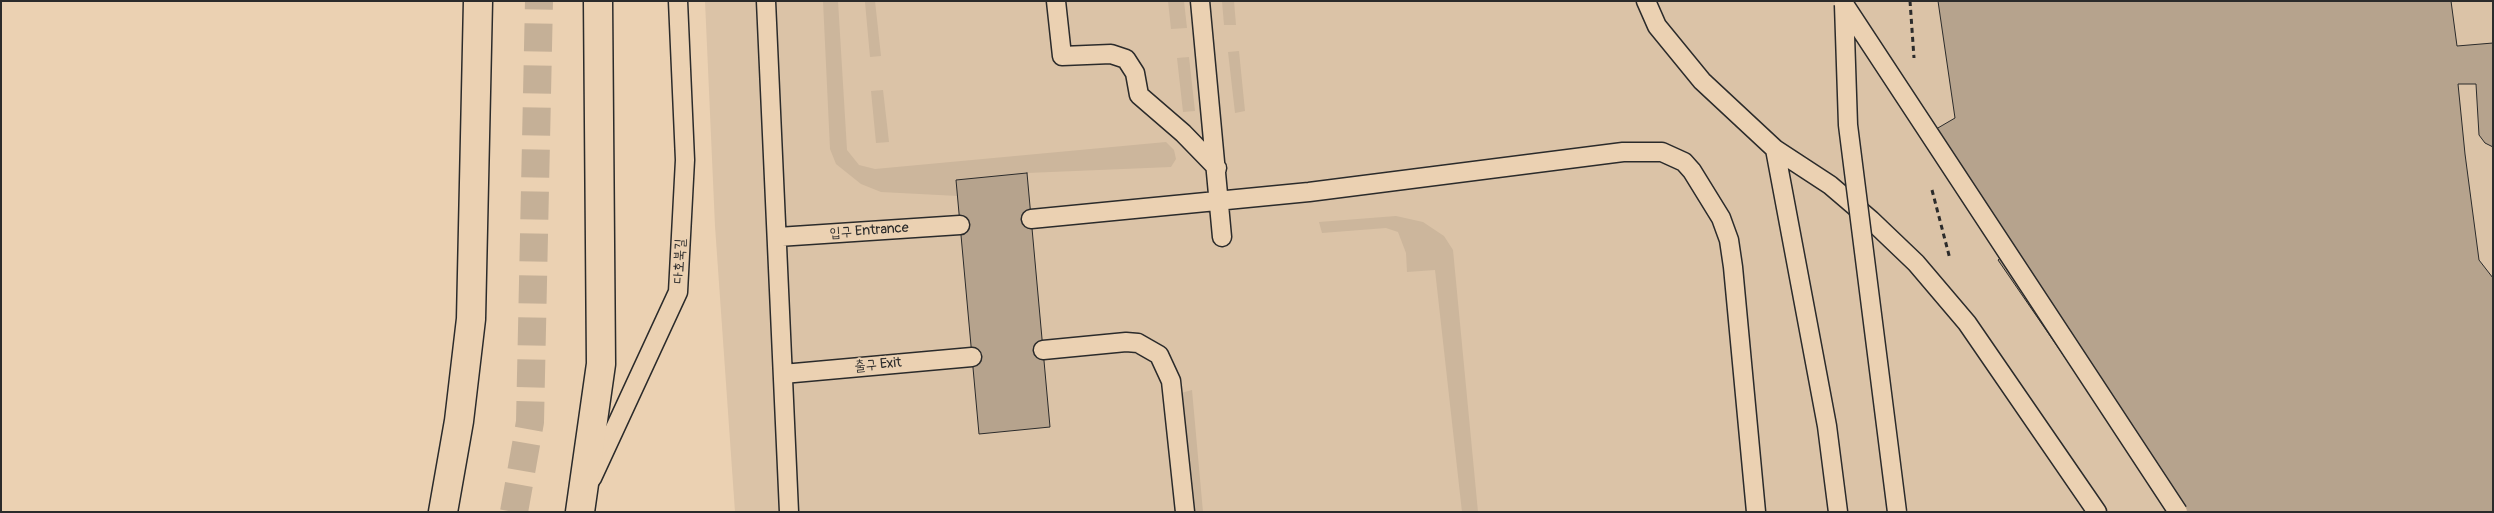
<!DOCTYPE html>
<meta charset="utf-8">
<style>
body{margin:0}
#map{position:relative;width:2494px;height:513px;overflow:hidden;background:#ebd1b2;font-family:Pangolin,sans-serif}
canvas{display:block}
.frame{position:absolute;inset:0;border:2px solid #2b2b2b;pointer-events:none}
</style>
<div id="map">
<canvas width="2494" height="513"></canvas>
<div class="frame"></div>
</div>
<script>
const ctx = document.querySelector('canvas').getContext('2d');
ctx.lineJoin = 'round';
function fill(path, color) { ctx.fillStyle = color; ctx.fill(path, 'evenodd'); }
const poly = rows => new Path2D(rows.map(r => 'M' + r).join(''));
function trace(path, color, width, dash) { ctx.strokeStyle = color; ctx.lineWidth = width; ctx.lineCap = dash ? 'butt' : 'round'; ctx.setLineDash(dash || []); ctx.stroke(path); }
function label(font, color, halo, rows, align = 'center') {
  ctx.font = font + ' Pangolin,"Poor Story",sans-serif'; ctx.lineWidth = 4; ctx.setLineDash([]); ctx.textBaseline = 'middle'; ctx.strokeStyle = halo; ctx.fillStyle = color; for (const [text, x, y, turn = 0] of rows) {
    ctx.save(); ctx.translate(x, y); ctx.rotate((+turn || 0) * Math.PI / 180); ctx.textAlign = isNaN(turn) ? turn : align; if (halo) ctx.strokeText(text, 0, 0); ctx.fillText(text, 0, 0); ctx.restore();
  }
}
const built = poly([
 [705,1,2493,1,2493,512,735,512,715,226]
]);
const green = poly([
 [823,1,838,1,847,150,859,165,875,169,1166,142,1174,150,1176,159,1171,167,1027,173,957,180,958,196,881,192,861,184,836,164,830,149],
 [875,1,881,56,870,57,865,2],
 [1168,1,1184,1,1187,28,1171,29],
 [1222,1,1234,1,1236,25,1224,25],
 [1239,51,1245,111,1235,113,1228,52],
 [1189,57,1195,111,1183,112,1177,58],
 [883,90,889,142,876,143,871,91],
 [1396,216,1423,222,1444,236,1453,250,1478,512,1462,512,1435,270,1407,272,1406,253,1398,232,1386,228,1322,233,1319,222],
 [1192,390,1203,512,1192,512,1181,393]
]);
const building = poly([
 [1938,1,2451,1,2457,46,2493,43,2493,147,2485,143,2479,135,2476,84,2458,84,2465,154,2479,260,2493,278,2493,512,2171,512,1998,260,2011,249,1931,132,1955,118,1938,1],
 [1027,173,1050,427,979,434,956,180,1027,173]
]);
const tertiaryTunnel = poly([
 [514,512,530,422,539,1]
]);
const path = poly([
 [1910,1,1914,58],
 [1932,190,1950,259]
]);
const service = poly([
 [766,1,789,512],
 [1056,1,1062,56,1111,54,1126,59,1135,73,1139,95,1183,133,1217,168],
 [1200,1,1222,237],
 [1646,1,1657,26,1702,81,1775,149,1830,185,1871,220,1916,263,1967,323,2097,512],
 [1775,149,1827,426,1838,512],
 [1031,219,1309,192,1623,152,1662,152,1684,162,1692,171,1721,218,1729,240,1733,267,1756,512],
 [778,237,960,225],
 [1043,350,1126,342,1138,343,1159,355,1171,381,1185,512],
 [783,374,972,357],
 [592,478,678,292,685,160,678,1]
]);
const tertiary = poly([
 [443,512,459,421,471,319,478,1],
 [580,512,601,364,598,1]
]);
const serviceBridge = poly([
 [1844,4,2178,512],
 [1844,5,1848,125,1897,512]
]);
const streetNames = [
 ["입구 Entrance",869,231,-4],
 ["다호북길",680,261,-87],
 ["출구 Exit",878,365,-5]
];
fill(built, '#dbc3a7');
fill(green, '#ccb69c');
fill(building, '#b6a38d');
trace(building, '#2b2b2b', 1);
trace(tertiaryTunnel, '#c5b097', 28, [28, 14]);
trace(service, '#2b2b2b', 21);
trace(tertiary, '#2b2b2b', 31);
trace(path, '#2b2b2b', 3, [5, 4]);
trace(service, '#ebd1b2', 18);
trace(tertiary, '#ebd1b2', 28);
trace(serviceBridge, '#2b2b2b', 21, []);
trace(serviceBridge, '#ebd1b2', 18);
label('14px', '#2b2b2b', '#ebd1b2', streetNames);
</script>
